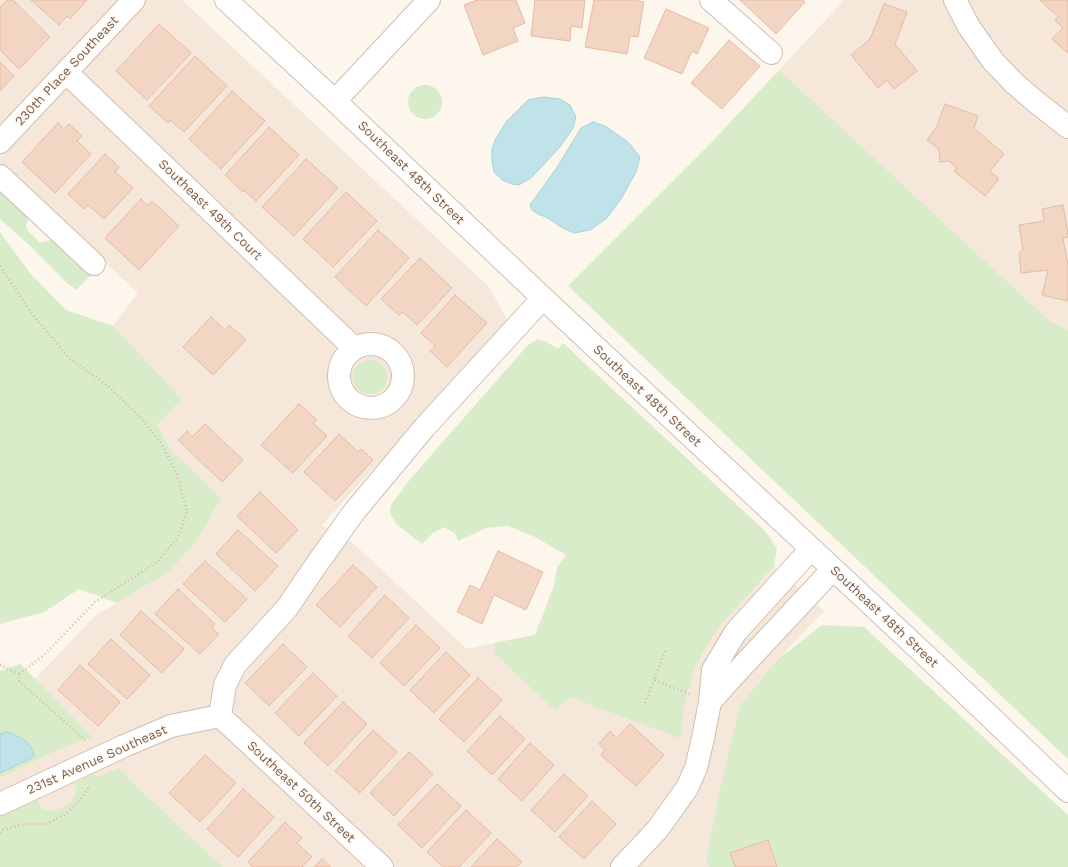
<!DOCTYPE html>
<style>
body{margin:0}
canvas{display:block;background:#fdf6ec}
</style>
<canvas width="1068" height="867"></canvas>
<script>
const ctx = document.querySelector('canvas').getContext('2d');
ctx.lineJoin = 'round';
function fill(path, color) { ctx.fillStyle = color; ctx.fill(path, 'evenodd'); }
const poly = rows => new Path2D(rows.map(r => 'M' + r).join(''));
function trace(path, color, width, dash) { ctx.strokeStyle = color; ctx.lineWidth = width; ctx.lineCap = dash ? 'butt' : 'round'; ctx.setLineDash(dash || []); ctx.stroke(path); }
function label(font, color, halo, rows, align = 'center') {
  ctx.font = font + ' "Work Sans",sans-serif'; ctx.lineWidth = 3; ctx.setLineDash([]); ctx.textBaseline = 'middle'; ctx.strokeStyle = halo; ctx.fillStyle = color; for (const [text, x, y, turn = 0] of rows) {
    ctx.save(); ctx.translate(x, y); ctx.rotate((+turn || 0) * Math.PI / 180); ctx.textAlign = isNaN(turn) ? turn : align; if (halo) ctx.strokeText(text, 0, 0); ctx.fillText(text, 0, 0); ctx.restore();
  }
}
const residential = poly([
 [0,0,182,0,489,287,508,321,321,526,340,531,467,649,494,643,535,635,554,586,718,628,774,566,824,611,777,660,740,705,721,784,706,858,709,867,223,867,134,784,0,867,0,672,22,666,35,679,95,616,168,572,221,498,171,450,157,425,182,399,113,326,138,293,0,166],
 [844,0,1068,0,1068,350,779,70]
]);
const green = poly([
 [779,70,1049,321,1068,330,1068,759,568,286,710,144],
 '408 102a17 17 0 1 1 34 0a17 17 0 1 1-34 0Z',
 [0,188,27,214,28,221,26,226,28,231,40,243,50,240,56,239,93,273,76,290,67,283,27,243,0,219],
 [0,232,30,273,66,310,113,326,182,399,157,425,171,450,221,498,196,542,168,572,117,603,79,589,44,612,0,624],
 [538,339,545,341,558,349,563,343,765,531,777,548,774,566,718,628,710,640,695,667,685,701,680,738,569,697,556,711,495,654,494,643,535,635,554,586,557,568,566,555,535,537,508,526,486,528,458,541,455,533,444,527,433,533,422,544,396,524,390,513,391,505,411,478,528,345],
 '353 377a17 17 0 1 1 34 0a17 17 0 1 1-34 0Z',
 [822,625,864,627,1068,815,1068,867,709,867,706,858,721,784,740,705,777,660],
 [20,664,92,737,55,751,0,778,0,671],
 [119,768,134,784,223,867,0,867,0,817,37,800,38,803,43,809,51,811,61,808,71,802,76,793,75,783,94,774,99,777]
]);
const water = poly([
 [544,97,560,99,570,105,576,117,573,128,560,147,532,177,519,185,512,184,502,180,494,172,492,161,492,149,496,138,507,121,528,100,544,97],
 [593,122,605,126,628,142,640,157,636,172,621,199,606,219,590,230,574,233,561,227,548,218,538,214,532,210,530,205,558,166,581,128,593,122],
 [6,732,11,733,26,741,33,750,34,755,32,758,0,773,0,734,6,732]
]);
const building = poly([
 [7,0,13,0,50,37,19,69,0,50,0,7,7,0],
 [31,0,87,0,70,19,67,16,59,25,31,0],
 [477,0,516,0,525,23,513,28,518,41,483,55,464,5,477,0],
 [535,0,585,0,582,28,571,26,570,41,531,36,535,0],
 [594,0,634,0,644,2,638,37,630,36,627,54,585,47,594,0],
 [740,0,803,0,805,2,776,34,740,0],
 [1040,0,1068,0,1068,53,1052,39,1063,28,1055,20,1058,17,1040,0],
 [884,4,907,12,895,44,917,71,894,89,887,80,878,88,851,55,870,39,884,4],
 [666,9,709,28,697,54,692,51,682,74,644,58,666,9],
 [159,24,191,53,147,100,116,71,159,24],
 [729,40,760,66,722,109,691,83,729,40],
 [195,56,227,86,184,132,170,120,168,123,149,106,195,56],
 [0,62,14,76,0,91,0,62],
 [232,91,265,121,221,169,189,139,232,91],
 [945,104,978,116,974,128,1004,154,990,171,999,179,985,196,954,171,957,168,949,161,940,162,939,149,927,140,937,126,945,104],
 [58,123,64,129,69,124,82,136,77,141,91,154,55,193,22,162,58,123],
 [269,127,299,155,256,201,244,190,243,192,225,175,269,127],
 [105,154,119,167,115,172,133,188,104,219,88,205,84,209,68,194,105,154],
 [306,159,338,188,294,236,262,207,306,159],
 [346,192,377,221,333,267,303,239,346,192],
 [141,199,148,206,152,201,179,226,139,270,105,238,141,199],
 [1063,205,1068,234,1068,237,1063,238,1068,265,1068,297,1067,301,1042,295,1048,270,1021,273,1019,253,1023,249,1019,225,1044,221,1042,209,1063,205],
 [378,230,409,258,366,306,335,277,378,230],
 [420,258,452,288,417,325,403,312,399,315,381,299,420,258],
 [455,295,487,323,447,367,430,351,435,346,421,333,455,295],
 [211,317,225,330,229,325,246,340,213,375,183,347,211,317],
 [299,404,317,420,313,423,327,436,293,473,261,445,299,404],
 [205,424,243,460,222,482,178,440,187,431,192,437,205,424],
 [339,434,358,452,361,449,373,460,335,501,304,472,339,434],
 [260,492,298,530,276,553,237,516,260,492],
 [238,530,278,566,255,591,216,554,238,530],
 [498,551,543,572,526,610,494,595,482,624,457,612,470,585,480,590,498,551],
 [205,561,247,599,225,622,183,584,205,561],
 [353,565,377,587,340,627,316,605,353,565],
 [178,589,215,624,212,628,219,634,200,654,155,614,178,589],
 [385,595,409,618,372,658,348,636,385,595],
 [141,611,184,649,162,673,120,635,141,611],
 [416,625,440,648,404,686,380,663,416,625],
 [111,639,150,675,127,699,88,664,111,639],
 [283,644,307,667,269,706,245,683,283,644],
 [446,652,470,675,434,713,410,690,446,652],
 [80,665,120,702,98,726,58,690,80,665],
 [313,673,337,696,299,736,275,713,313,673],
 [478,678,502,700,464,742,439,719,478,678],
 [343,702,367,724,328,766,304,743,343,702],
 [500,716,525,739,492,775,467,751,500,716],
 [630,724,664,755,636,786,601,755,605,750,599,744,610,731,617,738,630,724],
 [373,730,397,752,360,793,335,771,373,730],
 [530,743,554,765,522,801,498,779,530,743],
 [409,752,433,774,394,816,370,793,409,752],
 [205,755,236,783,200,822,169,793,205,755],
 [564,774,588,796,555,832,531,810,564,774],
 [437,784,461,806,422,848,398,825,437,784],
 [243,789,274,817,238,857,207,829,243,789],
 [592,801,616,824,584,859,559,837,592,801],
 [466,810,491,833,459,867,443,867,427,852,466,810],
 [285,822,302,838,297,843,312,857,302,867,253,867,248,862,285,822],
 [497,839,522,862,517,867,471,867,497,839],
 [768,840,777,867,735,867,730,853,768,840],
 [322,859,331,867,314,867,322,859]
]);
const path = poly([
 [0,266,32,314,69,358,108,386,140,417,161,443,176,472,187,511,178,537,156,563,95,602,44,655,19,674,19,681,86,741],
 [665,651,654,680,690,694],
 [0,665,19,674],
 [645,703,654,680],
 [0,833,3,830,24,824,46,824,69,812,84,795,89,787]
]);
const minor = poly([
 [226,0,335,101,543,298,937,666,1068,791],
 [711,0,771,53],
 [955,0,969,27,993,61,1014,83,1036,102,1068,127],
 [66,72,354,348],
 [335,101,429,0],
 [0,142,134,0],
 [0,176,94,264],
 '339 376a32 32 0 1 1 64 0a32 32 0 1 1-64 0Z',
 [710,702,735,674,833,569],
 [220,716,225,685,235,665,287,608,312,571,354,512,424,428,543,298],
 [220,716,382,867],
 [0,804,124,746,171,726,220,716],
 [622,867,657,830,687,788,696,768,703,738,710,702,713,670,735,633,811,549]
]);
const streetNames = [
 ["230th Place Southeast",67,71,-47],
 ["Southeast 48th Street",411,173,44],
 ["Southeast 49th Court",210,210,44],
 ["Southeast 48th Street",647,396,43],
 ["Southeast 48th Street",884,617,43],
 ["231st Avenue Southeast",97,760,-24],
 ["Southeast 50th Street",301,792,43]
];
fill(residential, '#f5e8da');
fill(green, '#d8ecc9');
fill(water, '#bfe3e8');
trace(water, '#a5d3da', 1);
fill(building, '#f3d5c3');
trace(building, '#e6bba3', 1);
trace(minor, '#d1beb0', 24);
trace(path, '#d9b8a5', 2.5, [1, 3]);
trace(minor, '#fff', 22);
label('13px', '#7a5c4d', '#fffaf3', streetNames);
</script>
